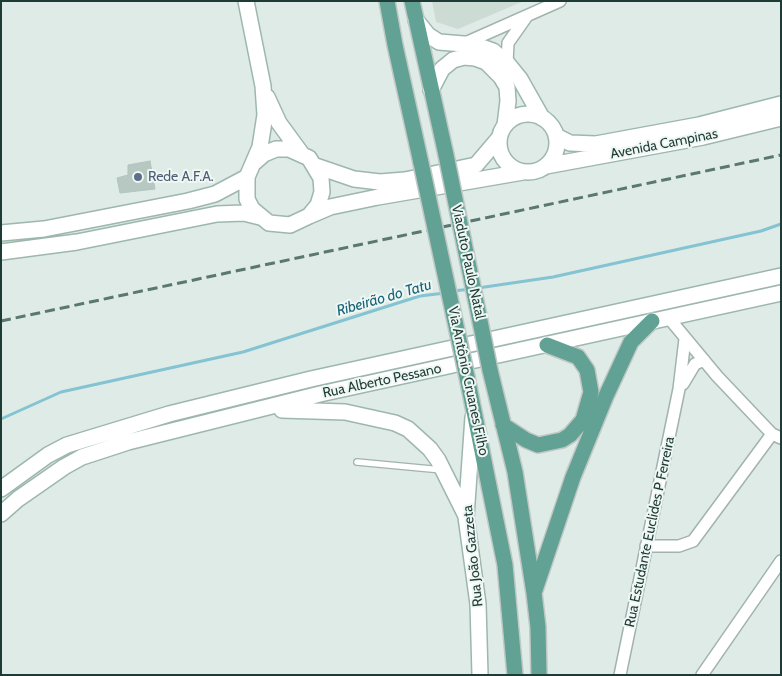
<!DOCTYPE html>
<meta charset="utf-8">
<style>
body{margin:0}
#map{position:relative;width:782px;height:676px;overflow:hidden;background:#dfebe6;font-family:Cabin,sans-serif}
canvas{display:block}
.frame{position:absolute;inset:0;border:2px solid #1f3b35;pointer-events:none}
</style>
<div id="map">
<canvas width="782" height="676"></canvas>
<div class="frame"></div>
</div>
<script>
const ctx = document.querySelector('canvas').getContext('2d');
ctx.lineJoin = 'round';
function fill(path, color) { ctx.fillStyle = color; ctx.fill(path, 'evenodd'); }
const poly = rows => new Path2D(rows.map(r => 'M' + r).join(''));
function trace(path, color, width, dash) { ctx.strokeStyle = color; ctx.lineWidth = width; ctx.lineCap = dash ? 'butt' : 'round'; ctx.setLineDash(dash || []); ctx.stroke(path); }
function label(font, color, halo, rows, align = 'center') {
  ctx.font = font + ' Cabin,sans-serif'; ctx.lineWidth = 4; ctx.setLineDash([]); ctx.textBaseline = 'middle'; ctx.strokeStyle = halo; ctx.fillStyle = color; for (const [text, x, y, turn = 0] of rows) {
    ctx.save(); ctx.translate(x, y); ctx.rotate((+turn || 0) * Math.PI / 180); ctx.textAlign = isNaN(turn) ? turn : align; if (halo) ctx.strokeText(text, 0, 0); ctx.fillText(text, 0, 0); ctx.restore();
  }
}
const built = poly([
 [432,1,524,1,458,29,436,22]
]);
const stream = poly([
 [478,288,553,277,761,231,781,224],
 [454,291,470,289],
 [1,419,61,392,243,352,420,296,445,293]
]);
const building = poly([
 [150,161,155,189,120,193,117,178,128,175,128,165,150,161]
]);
const lane = poly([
 [357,462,442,470]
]);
const street = poly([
 [463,44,560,1],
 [507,63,508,43,527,16],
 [668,317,717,376,772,434,781,438],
 [683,384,695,364,704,360],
 [646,546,679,546,693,541,772,434],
 [620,675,679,389,685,339],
 [702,675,781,561]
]);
const secondary = poly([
 [246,1,263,86,265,115,260,147,247,177,247,199,252,209,269,223,290,225,309,216,318,205,322,192,321,178,309,158,289,149,276,149,264,154,255,162],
 [416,20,428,35,439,42,476,45,493,51,507,63,520,79,542,118],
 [431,90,442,69,453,60,464,57,475,58,486,62,501,77,507,87,508,101,505,125],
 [267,97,279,123,301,153],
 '499 143a29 29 0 1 1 58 0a29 29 0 1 1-58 0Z',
 [556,136,570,143,596,144,699,125,781,104],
 [316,166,354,179,380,182,405,180,476,165,499,138],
 [546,166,703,137,781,118],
 [309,216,330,207,378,197,523,172],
 [1,233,44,229,188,201,215,194,247,177],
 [1,252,77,242,217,214,244,213,260,217],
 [282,410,345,412,395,423,408,429,430,449,438,460,466,516],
 [473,417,466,517,478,604,480,675],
 [1,489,48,455,67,445,169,414,311,379,781,276],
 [1,514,18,499,64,467,82,457,128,442,320,394,781,293]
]);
const primary = poly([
 [387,1,395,45,421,163],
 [412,1,446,155],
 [490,370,515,472,534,593,538,627,539,675],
 [467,377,505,565,515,675],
 [503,425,526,440,538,445,562,440,570,435,583,420,591,392,587,370,578,357,547,345],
 [535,590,573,477,606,396,631,342,652,321]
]);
const rail = poly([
 [1,321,781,155]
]);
const primaryBridge = poly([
 [446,155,490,370],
 [421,163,467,377]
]);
const markers = [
 [138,177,5,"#5c6f8a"]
];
const streetNames = [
 ["Avenida Campinas",664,144,-11],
 ["Viaduto Paulo Natal",468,262,78],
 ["Rua Alberto Pessano",382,381,-12],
 ["Via Antônio Cruanes Filho",468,381,78],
 ["Rua Estudante Euclides P Ferreira",650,532,-78],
 ["Rua João Gazzeta",473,556,-96]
];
const serviceNames = [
 ["Rede A.F.A.",148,177]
];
const waterNames = [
 ["Ribeirão do Tatu",384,298,-16]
];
fill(built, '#cddbd5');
trace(stream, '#84c3d2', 3);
fill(building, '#b7c8c2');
trace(building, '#b1c4bd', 1);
trace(lane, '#a2b3ad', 8);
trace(street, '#a2b3ad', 14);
trace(secondary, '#9db7af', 18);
trace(primary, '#c0c8c6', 18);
trace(lane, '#fff', 5.5);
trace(street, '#fff', 11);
trace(secondary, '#fff', 15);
trace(primary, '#62a294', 15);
trace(rail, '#5a7770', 3, [10, 5]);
trace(primaryBridge, '#c0c8c6', 18, []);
trace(primaryBridge, '#62a294', 15);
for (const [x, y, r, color] of markers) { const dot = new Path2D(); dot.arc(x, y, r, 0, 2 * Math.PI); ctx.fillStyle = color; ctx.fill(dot); trace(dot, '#eff7f4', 2); }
label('14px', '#1f3b35', '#eff7f4', streetNames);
label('14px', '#4e5e75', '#eff7f4', serviceNames, 'left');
label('italic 15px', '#186478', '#eff7f4', waterNames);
</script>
